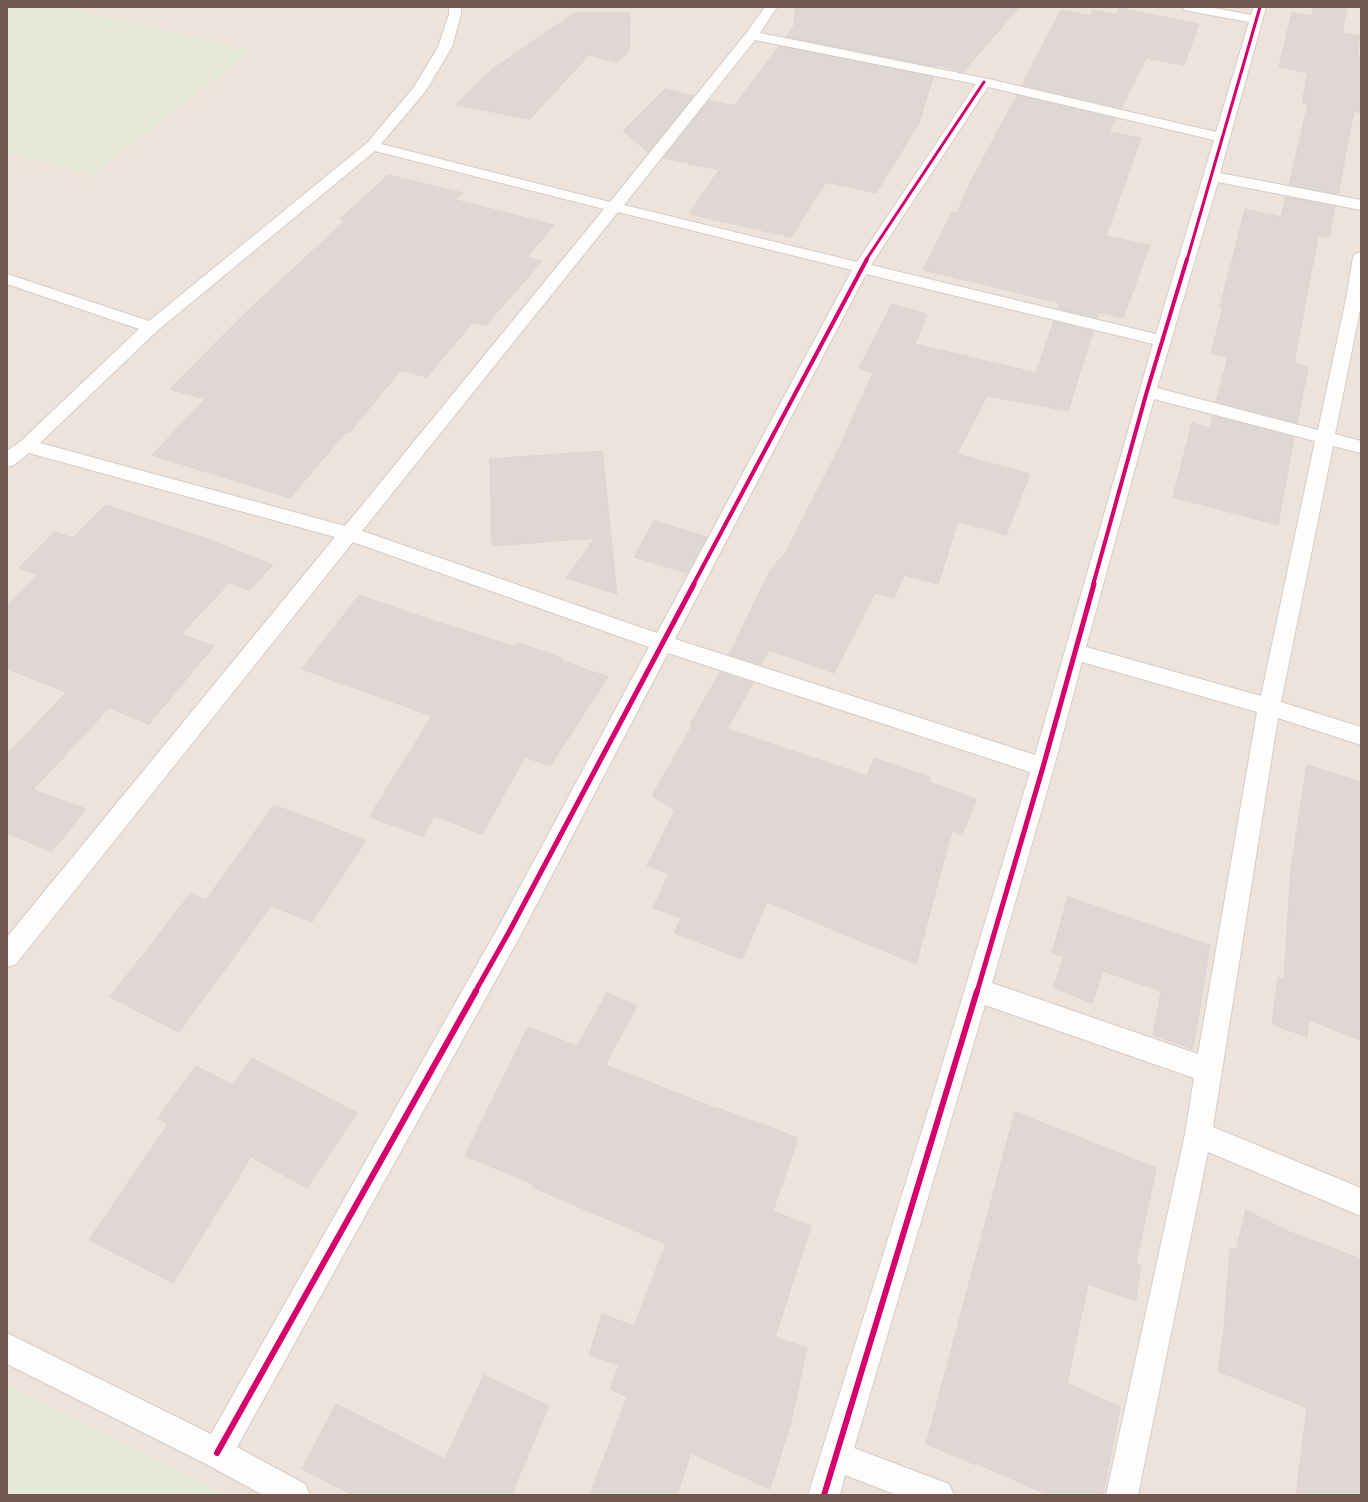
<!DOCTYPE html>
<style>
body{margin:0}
#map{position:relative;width:1368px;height:1502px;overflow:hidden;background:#f6f1ed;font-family:Cabin,sans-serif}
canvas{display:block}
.frame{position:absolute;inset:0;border:8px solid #715750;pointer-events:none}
</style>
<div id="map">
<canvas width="1368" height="1502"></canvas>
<div class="frame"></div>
</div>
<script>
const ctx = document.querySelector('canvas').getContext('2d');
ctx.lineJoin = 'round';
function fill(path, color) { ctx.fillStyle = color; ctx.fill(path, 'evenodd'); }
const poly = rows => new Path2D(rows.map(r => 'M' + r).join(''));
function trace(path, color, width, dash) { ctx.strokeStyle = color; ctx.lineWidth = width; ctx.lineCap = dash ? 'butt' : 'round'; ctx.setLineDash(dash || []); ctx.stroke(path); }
const residential = poly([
 [7,7,1361,7,1361,1495,7,1495]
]);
const green = poly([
 [7,7,64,7,250,51,91,175,7,152],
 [7,1385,225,1495,7,1495]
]);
const building = poly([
 [796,7,1019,7,963,72,937,65,937,67,786,37,794,26,796,7],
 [1314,7,1347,7,1342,33,1360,36,1357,56,1361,56,1361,113,1354,111,1338,194,1289,185,1308,104,1302,103,1308,73,1279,67,1292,12,1312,16,1314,7],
 [1119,8,1199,24,1184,65,1146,58,1121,108,1022,85,1061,10,1090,16,1093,10,1116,15,1119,8],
 [574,13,630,13,629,51,617,62,589,55,530,119,456,105,490,71,558,24,561,24,561,22,574,13],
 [779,46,933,77,919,123,876,193,826,182,791,237,689,214,719,170,663,158,709,100,734,106,779,46],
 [665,89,694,96,648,152,623,131,665,89],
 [1017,95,1116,119,1109,132,1141,138,1106,236,1150,245,1123,318,1099,312,1097,318,1058,309,1060,303,923,270,952,212,957,213,968,187,1017,95],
 [388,175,463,193,456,200,554,225,527,257,542,261,486,325,473,322,427,377,401,370,349,433,346,432,290,498,152,455,205,399,170,389,243,315,345,221,340,219,388,175],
 [1286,197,1335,206,1329,238,1318,236,1294,363,1308,367,1297,423,1216,402,1228,357,1211,353,1223,307,1220,307,1245,209,1281,217,1286,197],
 [892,304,927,314,915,344,1036,373,1054,321,1093,331,1068,411,987,396,957,454,1030,474,1006,535,958,521,938,584,904,575,894,598,875,593,834,673,769,650,761,665,729,655,770,571,787,550,839,448,873,373,859,368,892,304],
 [1213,416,1294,437,1278,525,1173,497,1192,423,1210,428,1213,416],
 [602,451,617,594,566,578,595,538,492,546,490,459,602,451],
 [106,505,208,539,273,565,249,590,229,583,181,634,214,646,149,724,109,708,33,790,86,809,52,852,7,833,7,754,67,692,7,669,7,606,38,575,19,568,55,532,73,538,106,505],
 [654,521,707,537,687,573,634,557,654,521],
 [359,595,425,618,516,647,518,643,562,658,560,660,608,677,550,766,525,757,482,834,434,816,423,836,369,817,432,716,302,669,359,595],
 [720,672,753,683,727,729,867,776,874,758,930,777,929,782,976,799,962,835,952,831,916,964,767,902,742,959,674,933,681,918,653,908,669,874,647,866,675,810,652,796,692,726,690,725,720,672],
 [1307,765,1361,782,1361,1040,1309,1020,1307,1037,1272,1024,1278,977,1284,979,1291,868,1307,765],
 [274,805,366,840,312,922,271,906,179,1032,110,997,191,893,206,900,274,805],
 [1068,897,1210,945,1193,1049,1153,1035,1161,991,1103,971,1092,1003,1053,987,1064,957,1052,953,1068,897],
 [607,993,637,1006,605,1065,718,1109,718,1108,798,1138,773,1211,811,1226,775,1337,807,1348,791,1422,770,1489,691,1453,677,1495,590,1495,627,1397,610,1389,619,1365,589,1355,602,1314,634,1326,666,1244,532,1187,533,1184,465,1156,528,1027,577,1046,607,993],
 [252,1058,357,1113,307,1188,251,1157,173,1283,89,1240,168,1124,158,1118,196,1066,233,1085,252,1058],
 [1015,1112,1156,1168,1136,1264,1141,1266,1136,1301,1088,1284,1067,1383,1120,1407,1103,1495,1048,1495,976,1463,976,1465,926,1444,1015,1112],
 [1246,1210,1290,1232,1361,1259,1361,1495,1296,1495,1307,1408,1218,1371,1224,1329,1230,1249,1236,1250,1246,1210],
 [484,1375,549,1406,512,1493,517,1495,353,1495,302,1469,336,1404,445,1459,484,1375]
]);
const minor = poly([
 [449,7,461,7,461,14,452,47,425,92,381,144,610,202,747,32,765,7,777,7,760,33,984,78,1216,132,1249,22,1189,11,1184,10,1183,7,1209,7,1251,15,1254,7,1266,7,1220,173,1361,200,1361,210,1218,182,1157,388,1318,430,1346,299,1353,257,1355,254,1361,252,1361,305,1335,434,1361,441,1361,453,1333,446,1281,702,1361,727,1361,745,1278,718,1213,1127,1361,1188,1361,1216,1208,1152,1138,1495,1106,1495,1185,1134,1194,1078,985,1005,854,1448,949,1484,954,1495,897,1495,845,1475,840,1495,808,1495,934,1092,1030,772,668,653,518,940,237,1447,305,1484,310,1495,263,1495,206,1464,7,1364,7,1333,211,1434,500,924,649,647,353,542,16,964,7,967,7,937,335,537,29,453,14,465,7,467,7,451,20,442,139,329,7,284,7,274,149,321,367,143,414,87,438,47,449,14,449,7],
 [755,40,976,84,857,262,624,205,755,40],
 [988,87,1214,140,1156,334,871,265,988,87],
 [375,151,604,209,345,526,40,443,157,331,375,151],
 [618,212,852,270,657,633,362,531,618,212],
 [866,274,1153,344,1035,755,675,639,866,274],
 [1154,399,1315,441,1261,696,1086,647,1154,399],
 [1082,662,1257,712,1198,1054,992,983,1054,767,1082,662]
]);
const cyclewayFar3 = poly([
 [866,260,984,82],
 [1187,260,1260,7]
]);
const cyclewayFar2 = poly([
 [693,585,867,259],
 [1093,585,1147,391,1187,259]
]);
const cyclewayFar1 = poly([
 [475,992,509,932,694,584],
 [977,992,1043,767,1094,584]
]);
const cycleway = poly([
 [217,1453,476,991],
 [824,1495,977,991]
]);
fill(residential, '#eee3db');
fill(green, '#e6ebd9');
fill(building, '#dfd7d3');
trace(building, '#ded4d0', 1);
trace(minor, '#d3ccc8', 2);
fill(minor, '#fefdfc');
trace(cyclewayFar3, '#d6006c', 3);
trace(cyclewayFar2, '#d6006c', 4);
trace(cyclewayFar1, '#d6006c', 5);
trace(cycleway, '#d6006c', 6);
</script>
